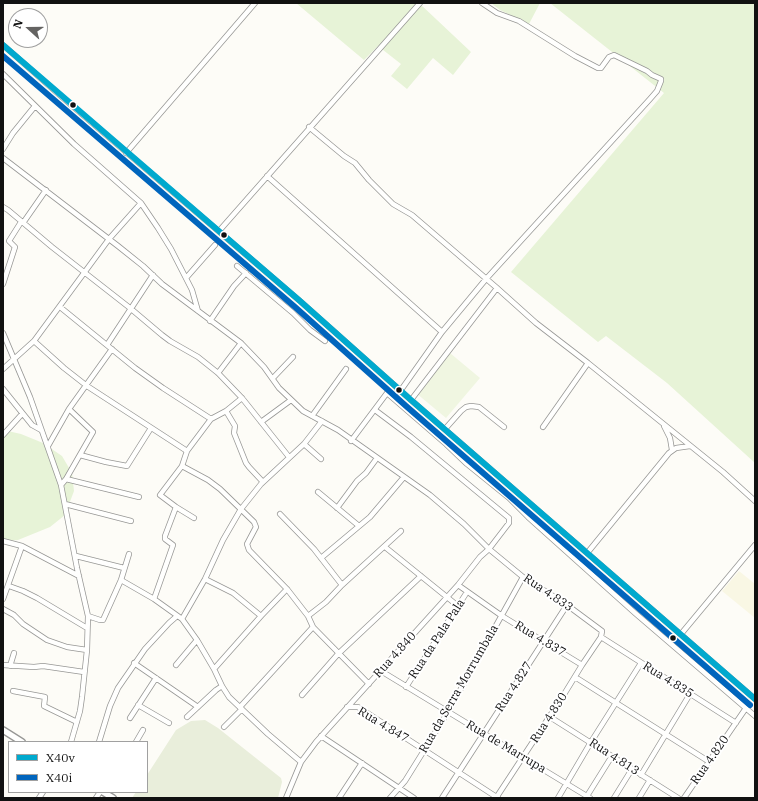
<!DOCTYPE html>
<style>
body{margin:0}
#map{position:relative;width:758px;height:801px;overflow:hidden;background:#fdfcf7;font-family:"IBM Plex Serif",serif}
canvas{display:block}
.frame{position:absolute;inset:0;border:4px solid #111;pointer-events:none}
.legend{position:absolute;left:8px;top:741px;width:140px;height:52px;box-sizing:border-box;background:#fff;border:1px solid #a0a0a0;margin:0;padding:5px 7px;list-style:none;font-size:12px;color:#111}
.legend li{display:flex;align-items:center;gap:8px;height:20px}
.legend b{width:20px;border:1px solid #a0a0a0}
.north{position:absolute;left:8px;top:8px;width:40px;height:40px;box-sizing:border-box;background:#fff;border:1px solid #a0a0a0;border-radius:50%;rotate:291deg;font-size:11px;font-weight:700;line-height:16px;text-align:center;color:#111}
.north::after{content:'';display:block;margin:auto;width:14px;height:18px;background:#646362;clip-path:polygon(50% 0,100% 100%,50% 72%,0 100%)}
</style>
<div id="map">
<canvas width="758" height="801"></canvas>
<div class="frame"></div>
<ul class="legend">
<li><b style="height:5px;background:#00a9ce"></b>X40v</li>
<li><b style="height:5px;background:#0065bd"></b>X40i</li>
</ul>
<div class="north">N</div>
</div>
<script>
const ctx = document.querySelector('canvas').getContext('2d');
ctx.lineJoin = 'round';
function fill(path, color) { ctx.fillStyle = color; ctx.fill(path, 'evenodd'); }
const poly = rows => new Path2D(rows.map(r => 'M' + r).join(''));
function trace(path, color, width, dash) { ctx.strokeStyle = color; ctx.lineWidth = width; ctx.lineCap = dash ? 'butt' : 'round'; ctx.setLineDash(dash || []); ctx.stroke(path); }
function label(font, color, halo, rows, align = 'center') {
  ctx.font = font + ' "IBM Plex Serif",serif'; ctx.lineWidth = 4; ctx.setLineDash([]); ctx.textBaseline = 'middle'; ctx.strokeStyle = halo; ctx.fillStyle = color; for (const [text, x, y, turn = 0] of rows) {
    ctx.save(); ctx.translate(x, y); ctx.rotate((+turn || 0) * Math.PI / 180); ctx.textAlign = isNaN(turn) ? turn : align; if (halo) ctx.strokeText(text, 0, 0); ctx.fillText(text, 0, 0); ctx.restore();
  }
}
const farmland = poly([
 [739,571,755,584,755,618,722,591]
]);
const green = poly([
 [296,3,419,3,471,52,453,75,433,58,407,89,391,76,401,64,378,46,364,60],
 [491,3,540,3,529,24,500,10],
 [550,3,755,3,755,463,667,383,606,336,598,342,511,272,664,93],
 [3,430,21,434,43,443,62,456,72,473,74,491,65,515,50,527,18,540,3,541]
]);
const cemetery = poly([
 [205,720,218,728,281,778,282,782,278,798,132,798,136,792,147,792,147,775,176,730,191,721]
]);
const pitch = poly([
 [450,353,480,378,446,418,416,393]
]);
const minor = poly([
 [3,45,62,97,300,301,411,400,755,699],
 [3,74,74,144,141,203,158,228,171,249,192,290,198,311],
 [309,127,344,156,355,163,369,180,393,204,412,215,497,288,536,323,588,363,723,472,755,501],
 [3,149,13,133,35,106],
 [126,153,255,3],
 [3,158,118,246,143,266,162,284,241,343,264,367,279,388,303,411,338,430,430,495,464,524,489,549,523,577,567,605,602,631,601,637,582,665,563,696,496,798],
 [267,176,442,332],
 [3,207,8,210,52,247,130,308,162,335,170,341,198,357,218,373,242,398,289,457],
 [23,223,46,190],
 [219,231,420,3],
 [237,266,293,313,310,330,325,341],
 [186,278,215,245],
 [3,284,15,247,9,241,21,222],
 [60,307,135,368,163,388,211,419],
 [210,321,234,286,246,273],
 [3,333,30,397,61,485,77,568,88,616,87,650,82,697,80,711,71,742],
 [34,341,64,368,87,386,187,451,182,466,208,480,220,489,254,522,256,527,247,544,249,550,287,589,308,616,313,627,369,684],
 [107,345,153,275],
 [3,369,34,341,109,239,141,203],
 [218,373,241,343],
 [273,378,293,357],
 [3,389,32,425,41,430],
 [401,390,442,332,486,279,650,99,657,91,661,81,661,79,652,75,647,71,614,55,609,57,601,68,598,68,575,56,519,21,497,13,482,3],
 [411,400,497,288],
 [226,411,235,426,234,433,246,463,249,467,263,482],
 [312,416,346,369],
 [261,422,291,400],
 [664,426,670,438,672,450],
 [543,427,588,363],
 [445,429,461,411,466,407,471,406,479,407,504,427],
 [3,435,22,414],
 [351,441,387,393,446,444,467,464,509,498,528,517,635,613,755,716],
 [304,444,321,459],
 [48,446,69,409,112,349],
 [187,451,211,419,226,411,242,398],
 [80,455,106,462,127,466,151,428],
 [182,466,160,495,176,507,194,518],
 [66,479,93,432,69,409],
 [61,485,66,479,139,497],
 [318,492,359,526],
 [65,504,131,521],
 [337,508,357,481,366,473,377,458],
 [280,514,314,549,342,585],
 [3,541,22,546,79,576],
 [385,547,458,606],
 [588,552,669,453,676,448,690,446],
 [76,556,124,568],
 [321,558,370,517,404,477],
 [205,579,233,593,261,616],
 [121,580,154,599,182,619,197,640,214,669,222,686,229,697,268,734,301,762],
 [458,585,502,616,582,665],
 [9,586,23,591,37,598,87,628],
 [3,599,22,546],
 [154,599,173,545,165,539,165,536,176,507],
 [3,609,14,615,23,624,47,640,67,647,87,650],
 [88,616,100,620,103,620,121,580,129,554],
 [308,616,326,602,342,585,401,531],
 [182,619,205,579,223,540,241,509,261,484,304,444,322,421],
 [681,634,755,545],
 [601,637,736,723],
 [134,663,198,707],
 [3,665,34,667,43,666,84,672],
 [176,665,197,640],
 [10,666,14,653],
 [214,669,261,616,287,589],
 [381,671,590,798],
 [575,677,708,761],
 [406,687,467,592],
 [13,691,45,697,44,706,77,722],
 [302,695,338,654,421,576],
 [138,705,169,723],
 [240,707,313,627],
 [347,707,358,707,498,798],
 [187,717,216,690,222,686],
 [550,717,678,798],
 [130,718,156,678],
 [224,727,242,709],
 [321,736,414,798],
 [99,742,110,706,118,688,145,649,169,623,177,616],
 [136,742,143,730],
 [641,775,690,694],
 [587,796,612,756],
 [39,798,43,792],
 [96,798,100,792],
 [286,798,301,762,316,742,458,585,480,557,489,549,509,523,509,518,411,437,375,410],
 [339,798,362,763],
 [390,798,405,781,448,712,523,577],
 [442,798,567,605],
 [558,798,591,742,641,663],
 [614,798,632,769],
 [639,798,650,780],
 [684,798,746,708]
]);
const tertiary = poly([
 [3,730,22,742],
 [103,792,113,798]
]);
const bus1 = poly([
 [3,45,300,301,411,400,755,699]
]);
const bus2 = poly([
 [3,56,295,307,406,406,750,705]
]);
const markers = [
 [73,105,3.5,"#111"],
 [224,235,3.5,"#111"],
 [399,390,3.5,"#111"],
 [673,638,3.5,"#111"]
];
const streetNames = [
 ["Rua 4.833",548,593,34],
 ["Rua da Pala Pala",437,639,-57],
 ["Rua 4.837",540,639,31],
 ["Rua 4.840",395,655,-48],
 ["Rua 4.835",668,680,32],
 ["Rua 4.827",514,687,-57],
 ["Rua da Serra Morrumbala",459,689,-60],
 ["Rua 4.830",549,718,-57],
 ["Rua 4.847",383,725,31],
 ["Rua de Marrupa",506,747,31],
 ["Rua 4.813",614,757,33],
 ["Rua 4.820",710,760,-55]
];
fill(farmland, '#f9f7e4');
fill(green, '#e7f3d7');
fill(cemetery, '#e9eedb');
fill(pitch, '#f0f6e1');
trace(minor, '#979795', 6);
trace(tertiary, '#979795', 8);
trace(minor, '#fffffe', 4.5);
trace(tertiary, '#fffffe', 5.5);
trace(bus1, '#00a9ce', 6);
trace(bus2, '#0065bd', 6);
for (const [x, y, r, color] of markers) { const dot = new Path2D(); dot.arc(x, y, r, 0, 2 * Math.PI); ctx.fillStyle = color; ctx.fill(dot); trace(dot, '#fff', 1.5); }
label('12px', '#111', '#fff', streetNames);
</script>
